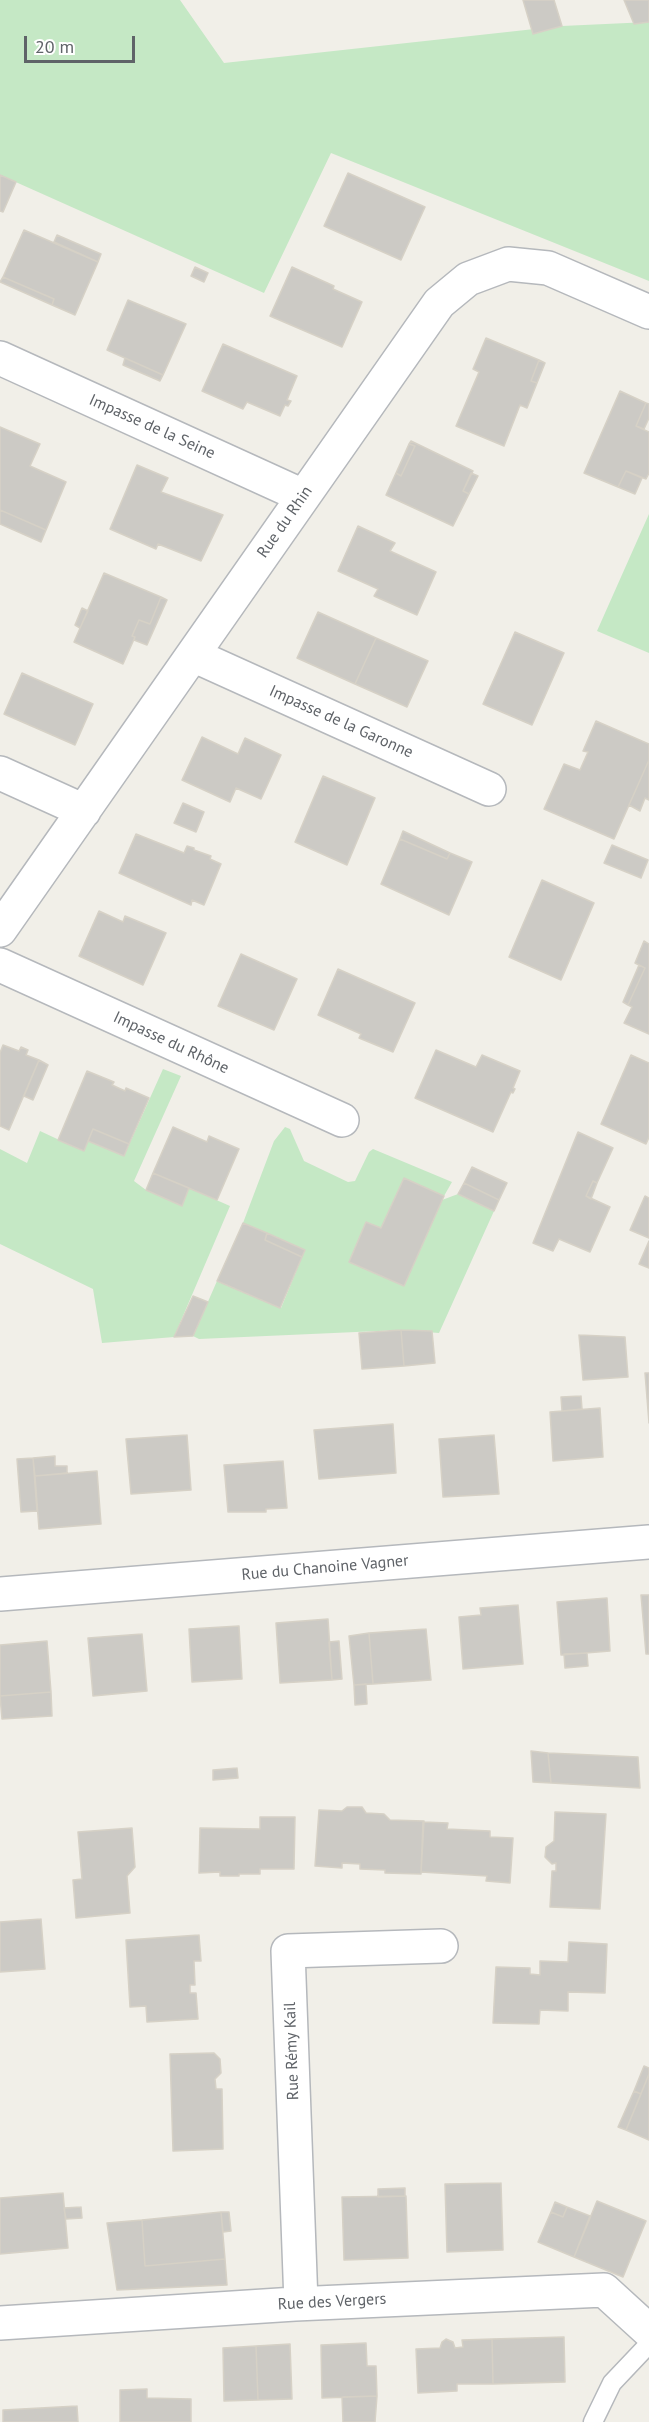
<!DOCTYPE html>
<meta charset="utf-8">
<style>
body{margin:0}
#map{position:relative;width:649px;height:2422px;overflow:hidden;background:#f1efe8;font-family:"PT Sans",sans-serif}
canvas{display:block}
.scale{position:absolute;left:24px;top:36px;width:111px;height:27px;box-sizing:border-box;border:3px solid #5f6368;border-top:0;padding-left:8px;font-size:18px;line-height:21px;white-space:nowrap;color:#5f6368;-webkit-text-stroke:4px #fff;paint-order:stroke}
</style>
<div id="map">
<canvas width="649" height="2422"></canvas>
<div class="scale">20 m</div>
</div>
<script>
const ctx = document.querySelector('canvas').getContext('2d');
ctx.lineJoin = 'round';
function fill(path, color) { ctx.fillStyle = color; ctx.fill(path, 'evenodd'); }
const poly = rows => new Path2D(rows.map(r => 'M' + r).join(''));
function trace(path, color, width, dash) { ctx.strokeStyle = color; ctx.lineWidth = width; ctx.lineCap = dash ? 'butt' : 'round'; ctx.setLineDash(dash || []); ctx.stroke(path); }
function label(font, color, halo, rows, align = 'center') {
  ctx.font = font + ' "PT Sans",sans-serif'; ctx.lineWidth = 4.5; ctx.setLineDash([]); ctx.textBaseline = 'middle'; ctx.strokeStyle = halo; ctx.fillStyle = color; for (const [text, x, y, turn = 0] of rows) {
    ctx.save(); ctx.translate(x, y); ctx.rotate((+turn || 0) * Math.PI / 180); ctx.textAlign = isNaN(turn) ? turn : align; if (halo) ctx.strokeText(text, 0, 0); ctx.fillText(text, 0, 0); ctx.restore();
  }
}
const green = poly([
 [0,0,180,0,224,63,562,26,649,22,649,281,331,153,264,293,0,175],
 [649,514,649,653,597,631],
 [163,1069,181,1076,134,1181,146,1190,181,1205,189,1188,230,1206,174,1337,102,1343,93,1289,0,1244,0,1149,27,1163,40,1131,83,1151,88,1141,124,1156],
 [285,1127,290,1129,304,1161,348,1182,355,1181,369,1152,373,1149,452,1182,444,1196,404,1178,381,1228,366,1222,349,1262,404,1286,442,1200,458,1194,494,1211,439,1333,401,1330,199,1339,193,1336,217,1281,281,1308,305,1250,243,1223,274,1141]
]);
const building = poly([
 [523,0,554,0,562,26,533,34,523,0],
 [624,0,649,0,649,22,634,24,624,0],
 [348,173,425,207,401,260,324,226,348,173],
 [0,175,16,182,3,212,0,211,0,175],
 [24,230,98,262,75,315,52,305,54,299,3,277,24,230],
 [57,235,101,254,98,262,54,242,57,235],
 [195,267,208,273,204,282,191,276,195,267],
 [292,267,334,286,333,289,362,302,342,347,270,316,292,267],
 [3,277,54,299,52,305,0,282,3,277],
 [128,300,186,324,163,375,107,350,128,300],
 [486,338,539,360,531,381,537,383,527,408,520,405,504,446,456,426,479,372,473,369,486,338],
 [223,344,297,376,287,400,291,401,288,406,285,405,280,416,247,402,243,409,202,391,223,344],
 [125,358,163,375,160,381,123,365,125,358],
 [539,360,545,363,537,383,531,381,539,360],
 [620,391,646,403,636,426,649,432,649,473,646,479,626,471,618,487,584,473,620,391],
 [646,403,649,404,649,418,644,429,636,426,646,403],
 [0,427,40,444,30,466,66,482,46,530,0,510,0,427],
 [411,441,473,471,463,491,469,494,453,526,386,495,396,473,401,476,415,446,409,444,411,441],
 [409,444,415,446,401,476,396,473,409,444],
 [137,465,168,478,161,492,223,515,201,561,158,544,156,549,110,529,137,465],
 [626,471,642,478,635,494,618,487,626,471],
 [471,473,478,476,469,494,463,491,471,473],
 [0,510,46,530,41,542,0,524,0,510],
 [358,526,395,543,390,551,436,572,417,615,374,596,378,589,338,571,358,526],
 [104,573,161,597,150,624,139,620,132,636,135,637,123,664,74,642,104,573],
 [161,597,167,600,147,645,134,640,135,637,132,636,139,620,150,624,161,597],
 [82,608,88,611,80,628,75,625,82,608],
 [318,612,376,638,355,684,297,658,318,612],
 [515,632,564,653,532,725,483,704,515,632],
 [376,638,428,661,407,707,355,684,376,638],
 [22,673,93,704,75,745,4,714,22,673],
 [596,721,649,744,649,760,614,839,544,809,564,764,580,770,588,752,583,751,596,721],
 [202,737,238,754,245,738,281,755,261,799,236,788,230,802,182,780,202,737],
 [649,760,649,800,645,798,640,811,629,805,649,760],
 [323,776,375,798,347,865,295,842,323,776],
 [183,803,204,812,196,832,174,823,183,803],
 [403,831,450,853,447,859,400,839,403,831],
 [136,834,184,853,187,846,194,848,194,850,211,856,210,859,221,864,204,905,192,900,191,905,119,873,136,834],
 [400,839,447,859,450,853,472,862,449,915,381,884,400,839],
 [612,845,648,860,641,878,604,863,612,845],
 [542,880,594,903,561,980,509,957,542,880],
 [99,911,123,922,125,916,166,933,143,985,79,956,99,911],
 [644,941,649,944,649,1034,624,1023,632,1007,628,1005,645,968,635,963,644,941],
 [241,954,297,979,274,1030,218,1006,241,954],
 [639,965,645,968,628,1005,623,1002,639,965],
 [338,969,415,1003,393,1052,359,1038,361,1034,318,1015,338,969],
 [3,1045,19,1051,21,1047,28,1050,26,1055,39,1060,9,1130,0,1126,0,1053,3,1045],
 [436,1050,476,1067,482,1055,520,1071,513,1088,515,1089,513,1093,511,1092,493,1132,415,1098,436,1050],
 [631,1055,649,1063,649,1137,646,1144,601,1124,631,1055],
 [39,1060,48,1065,33,1100,24,1096,39,1060],
 [87,1071,114,1082,112,1085,125,1091,126,1088,149,1098,129,1144,93,1129,84,1151,58,1140,87,1071],
 [173,1127,207,1142,209,1136,239,1149,217,1200,153,1173,173,1127],
 [93,1129,129,1144,124,1156,88,1141,93,1129],
 [578,1132,613,1148,597,1183,593,1181,586,1196,610,1207,590,1252,559,1239,553,1251,533,1243,578,1132],
 [472,1167,507,1183,499,1200,464,1183,472,1167],
 [153,1173,189,1188,182,1206,146,1190,153,1173],
 [404,1178,444,1196,404,1286,349,1262,366,1222,381,1228,404,1178],
 [593,1181,597,1183,591,1199,586,1196,593,1181],
 [464,1183,499,1200,494,1211,458,1194,464,1183],
 [645,1196,649,1198,649,1238,630,1230,645,1196],
 [243,1223,267,1233,265,1240,302,1257,280,1308,217,1281,243,1223],
 [267,1233,305,1250,302,1257,265,1240,267,1233],
 [649,1241,649,1268,639,1264,649,1241],
 [193,1296,208,1302,193,1336,174,1337,193,1296],
 [401,1330,432,1331,435,1363,404,1366,401,1330],
 [401,1330,404,1366,362,1369,359,1333,401,1330],
 [579,1335,625,1337,628,1377,583,1380,579,1335],
 [645,1373,649,1373,649,1423,645,1373],
 [581,1396,582,1409,562,1411,561,1397,581,1396],
 [600,1408,603,1457,553,1461,550,1412,600,1408],
 [393,1424,396,1473,319,1479,314,1430,393,1424],
 [187,1435,191,1490,131,1494,126,1439,187,1435],
 [494,1435,499,1494,443,1497,439,1439,494,1435],
 [55,1456,55,1466,67,1466,67,1473,35,1476,33,1458,55,1456],
 [33,1458,37,1511,21,1512,17,1459,33,1458],
 [283,1461,287,1508,266,1509,266,1512,228,1512,224,1465,283,1461],
 [97,1471,101,1524,39,1529,35,1476,97,1471],
 [641,1595,649,1595,649,1654,646,1654,641,1595],
 [607,1598,610,1651,561,1655,557,1602,607,1598],
 [518,1605,523,1664,463,1669,459,1617,481,1615,480,1608,518,1605],
 [328,1619,332,1680,280,1683,276,1623,328,1619],
 [239,1626,242,1679,192,1682,189,1629,239,1626],
 [426,1629,431,1680,373,1684,369,1633,426,1629],
 [369,1633,373,1684,354,1685,349,1636,369,1633],
 [142,1634,147,1691,93,1696,88,1638,142,1634],
 [47,1641,51,1692,0,1696,0,1645,47,1641],
 [339,1641,342,1679,332,1680,329,1642,339,1641],
 [587,1653,588,1666,565,1668,564,1654,587,1653],
 [366,1684,367,1704,355,1705,354,1685,366,1684],
 [51,1692,52,1716,2,1719,0,1696,51,1692],
 [531,1751,548,1753,551,1783,533,1782,531,1751],
 [548,1753,638,1757,640,1788,551,1783,548,1753],
 [237,1768,238,1778,213,1780,213,1770,237,1768],
 [347,1807,362,1807,366,1813,384,1814,390,1820,424,1821,421,1874,385,1873,385,1870,360,1869,360,1864,342,1863,342,1868,315,1866,319,1810,342,1811,347,1807],
 [555,1812,606,1814,600,1909,550,1907,552,1871,556,1871,556,1863,552,1864,545,1857,546,1847,554,1841,555,1812],
 [260,1817,295,1817,294,1869,260,1869,260,1874,239,1874,239,1876,220,1876,220,1872,199,1873,200,1828,260,1829,260,1817],
 [423,1822,448,1823,447,1829,490,1831,490,1837,513,1838,510,1883,486,1881,487,1876,421,1872,423,1822],
 [132,1828,135,1867,127,1876,130,1913,76,1918,73,1880,82,1879,78,1832,132,1828],
 [41,1919,45,1969,0,1972,0,1922,41,1919],
 [199,1935,201,1961,194,1961,195,1985,190,1985,190,1993,196,1993,198,2019,147,2022,146,2006,130,2007,126,1940,199,1935],
 [569,1942,607,1944,605,1993,568,1992,568,2011,540,2010,539,2024,493,2023,496,1967,530,1968,530,1974,540,1975,540,1961,568,1962,569,1942],
 [214,2053,220,2059,221,2073,215,2079,216,2089,222,2089,223,2149,173,2151,170,2054,214,2053],
 [644,2066,649,2068,649,2074,641,2094,634,2091,644,2066],
 [649,2074,649,2140,626,2130,649,2074],
 [634,2091,641,2094,626,2130,618,2127,634,2091],
 [501,2183,503,2250,447,2252,445,2184,501,2183],
 [405,2188,405,2196,378,2197,378,2189,405,2188],
 [63,2193,68,2248,0,2254,0,2198,63,2193],
 [406,2196,408,2258,344,2260,342,2197,406,2196],
 [597,2201,646,2221,623,2277,574,2257,597,2201],
 [555,2202,567,2207,563,2217,551,2212,555,2202],
 [81,2207,82,2218,66,2219,64,2208,81,2207],
 [567,2207,590,2216,574,2257,538,2242,551,2212,563,2217,567,2207],
 [221,2212,229,2212,231,2231,223,2232,221,2212],
 [221,2212,225,2259,145,2266,142,2220,221,2212],
 [142,2220,145,2266,225,2259,227,2285,117,2290,107,2223,142,2220],
 [564,2337,565,2382,493,2384,492,2339,564,2337],
 [446,2339,453,2342,455,2348,463,2347,462,2340,492,2339,493,2384,457,2384,457,2391,418,2393,416,2349,440,2348,442,2342,446,2339],
 [366,2343,367,2366,376,2366,377,2396,322,2398,321,2345,366,2343],
 [290,2344,292,2399,258,2400,256,2346,290,2344],
 [256,2346,258,2400,224,2401,223,2348,256,2346],
 [147,2389,147,2398,191,2399,191,2422,120,2422,120,2390,147,2389],
 [377,2396,375,2422,343,2422,342,2397,377,2396],
 [77,2406,78,2422,3,2422,3,2410,77,2406]
]);
const lane = poly([
 [593,2422,612,2383,649,2344]
]);
const street = poly([
 [0,358,303,496],
 [193,655,489,789],
 [0,773,84,811],
 [0,930,439,303,468,279,508,264,548,268,649,312],
 [0,965,342,1120],
 [0,1594,649,1542],
 [301,2303,288,1951,441,1946],
 [0,2323,295,2304,604,2290,649,2331]
]);
const streetNames = [
 ["Impasse de la Seine",152,427,24],
 ["Rue du Rhin",285,522,-55],
 ["Impasse de la Garonne",341,722,24],
 ["Impasse du Rhône",171,1043,25],
 ["Rue du Chanoine Vagner",325,1568,-5],
 ["Rue Rémy Kail",292,2051,-92],
 ["Rue des Vergers",332,2302,-3]
];
fill(green, '#c5e8c5');
fill(building, '#cccac5');
trace(building, '#d6d1c6', 1.5);
trace(lane, '#b5b8bc', 21);
trace(street, '#b5b8bc', 36);
trace(lane, '#fff', 18);
trace(street, '#fff', 33);
label('16px', '#5f6368', '#fff', streetNames);
</script>
